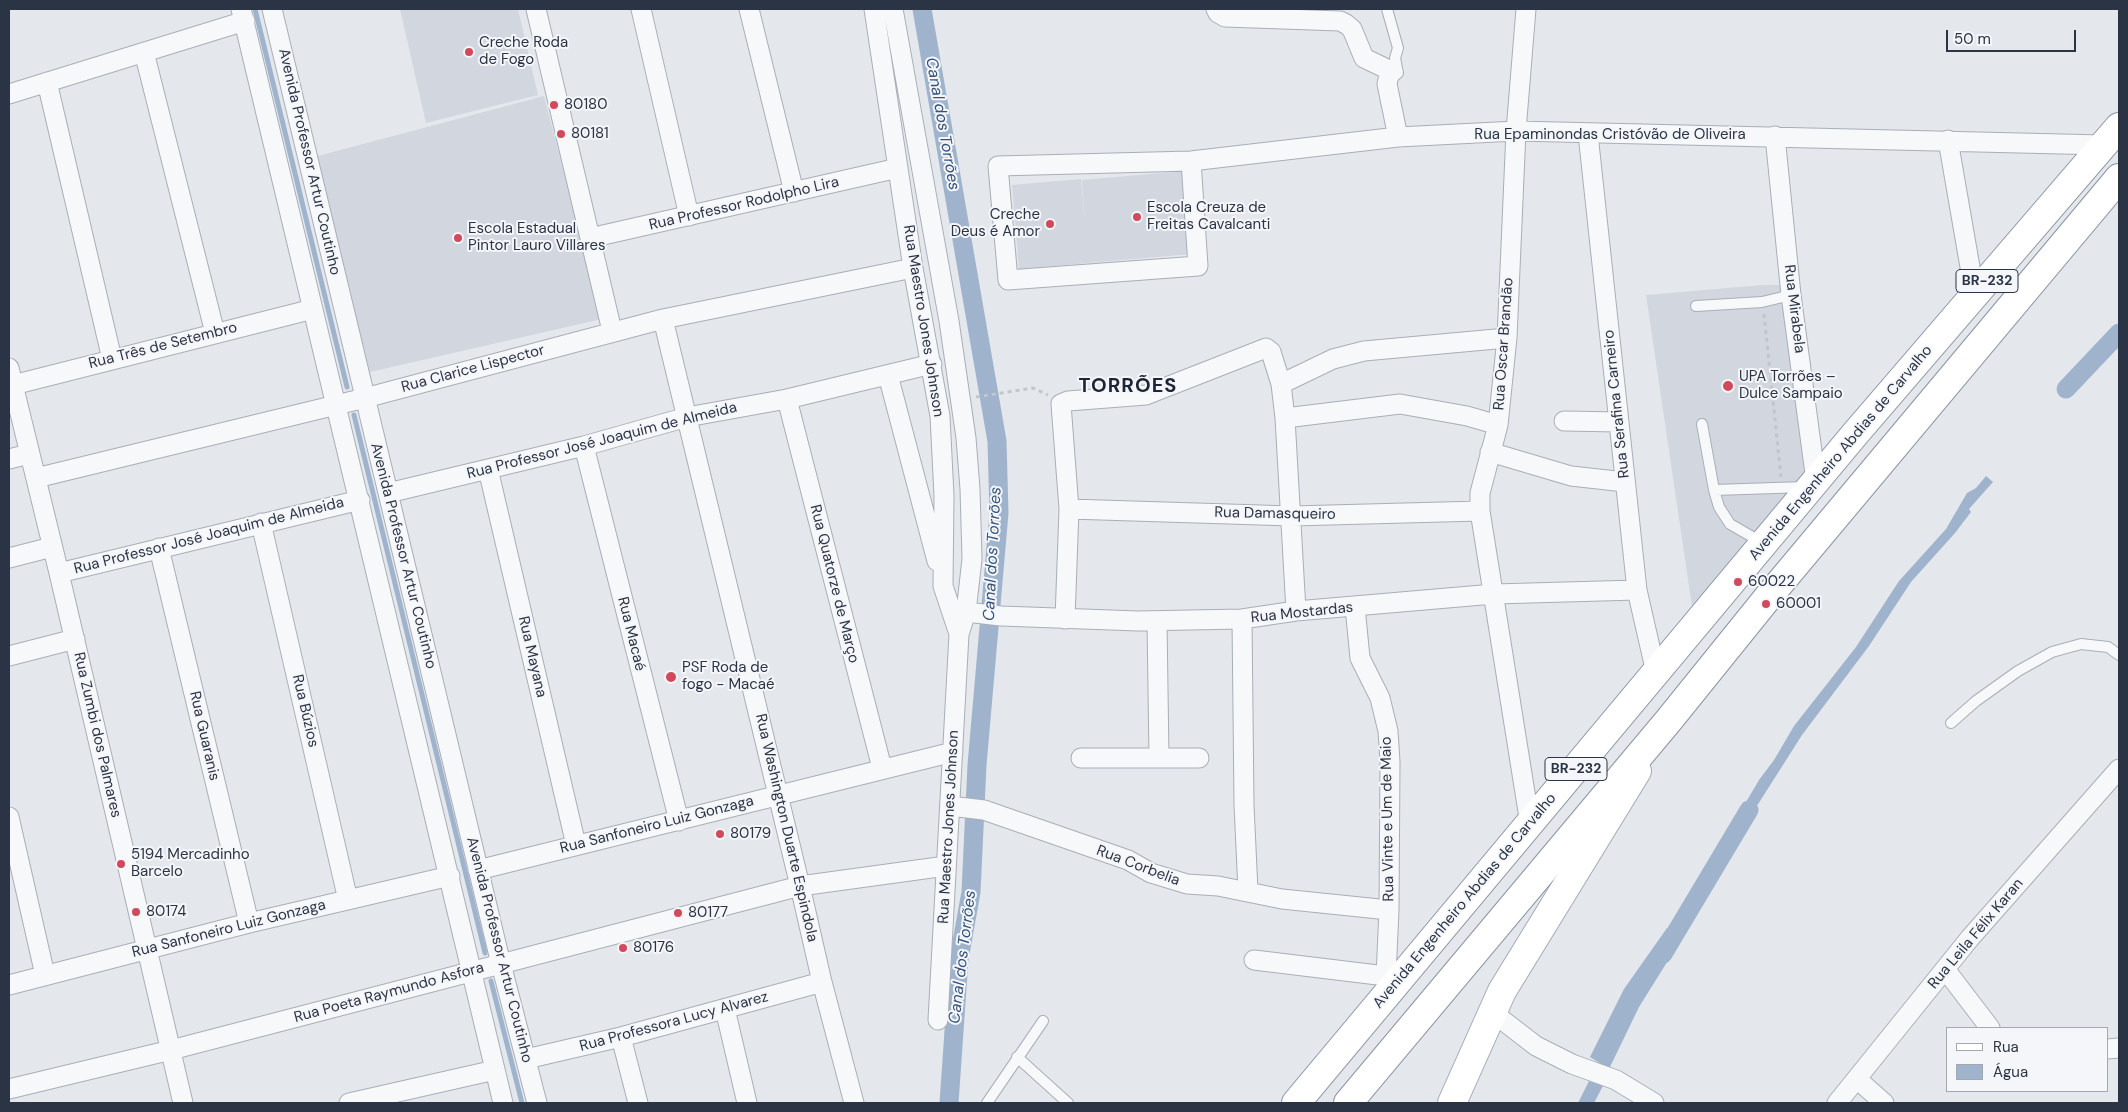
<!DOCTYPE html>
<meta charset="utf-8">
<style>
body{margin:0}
#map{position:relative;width:2128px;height:1112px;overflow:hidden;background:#e4e7ec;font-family:"DM Sans",sans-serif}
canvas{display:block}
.frame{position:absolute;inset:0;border:10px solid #2b3445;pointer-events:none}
.legend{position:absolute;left:1946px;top:1027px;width:162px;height:65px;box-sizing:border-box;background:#f4f6f9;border:1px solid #a4a8b1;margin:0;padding:6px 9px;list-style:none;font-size:15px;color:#2b3445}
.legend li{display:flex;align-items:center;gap:10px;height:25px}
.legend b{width:25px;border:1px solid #a4a8b1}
.scale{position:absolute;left:1946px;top:30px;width:130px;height:22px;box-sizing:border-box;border:2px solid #2b3445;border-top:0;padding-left:6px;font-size:15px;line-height:18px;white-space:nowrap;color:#2b3445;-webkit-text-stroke:4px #f4f6f9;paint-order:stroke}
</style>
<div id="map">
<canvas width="2128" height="1112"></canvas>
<div class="frame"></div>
<ul class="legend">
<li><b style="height:6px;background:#fff"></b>Rua</li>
<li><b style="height:14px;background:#9fb4cc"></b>Água</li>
</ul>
<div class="scale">50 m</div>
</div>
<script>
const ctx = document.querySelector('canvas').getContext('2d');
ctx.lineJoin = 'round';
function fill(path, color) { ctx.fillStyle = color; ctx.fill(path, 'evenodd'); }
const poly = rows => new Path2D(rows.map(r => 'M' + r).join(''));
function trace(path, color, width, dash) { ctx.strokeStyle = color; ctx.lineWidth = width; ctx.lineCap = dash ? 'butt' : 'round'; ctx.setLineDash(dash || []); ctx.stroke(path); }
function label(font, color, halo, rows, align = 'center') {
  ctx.font = font + ' "DM Sans",sans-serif'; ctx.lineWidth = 4; ctx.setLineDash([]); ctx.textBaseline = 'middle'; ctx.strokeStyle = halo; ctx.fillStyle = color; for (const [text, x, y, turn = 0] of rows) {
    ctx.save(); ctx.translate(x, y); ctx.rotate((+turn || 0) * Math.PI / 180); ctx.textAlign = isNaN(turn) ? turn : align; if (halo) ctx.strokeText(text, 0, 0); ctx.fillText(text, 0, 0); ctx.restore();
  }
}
const built = poly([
 [400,9,518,9,538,95,426,123],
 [544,96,602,319,370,372,314,157],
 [1184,171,1192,254,1019,269,1012,185,1081,179,1085,224,1082,180],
 [1763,285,1783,285,1807,476,1694,620,1646,295]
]);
const water = poly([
 [2108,334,2118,344,2102,359,2088,367,2077,382,2070,375],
 [1986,476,1993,482,1969,509,1971,512,1955,533,1911,582,1869,646,1802,735,1741,831,1729,831,1759,780,1774,760,1794,726,1856,647,1899,581,1946,529,1967,493,1976,488],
 [1667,928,1684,935,1639,1007,1609,1069,1590,1057,1624,989],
 [1592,1075,1606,1080,1594,1103,1578,1103]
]);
const stream = poly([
 [255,9,347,387],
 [354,415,485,953],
 [491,981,522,1103]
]);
const canal = poly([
 [922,9,997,441,999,513,977,765,971,892,959,959,949,1103],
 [2066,389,2119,333],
 [1663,954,1749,810]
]);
const path = poly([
 [1764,314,1781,477],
 [976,397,1033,388,1048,395]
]);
const service = poly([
 [1387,9,1398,48,1395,58,1398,73,1390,80],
 [1696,306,1762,302,1791,295],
 [1702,424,1714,490,1719,507,1730,524,1763,543],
 [1714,490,1805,487],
 [1951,723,1976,701,2018,671,2052,652,2081,644,2108,647,2119,655],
 [1017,1057,1068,1103],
 [987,1103,1043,1021]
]);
const minor = poly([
 [241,9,503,1103],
 [272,9,501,964,537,1103],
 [536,9,612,331],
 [641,9,689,216],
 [749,9,794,192],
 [874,9,913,268,940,416,944,496,943,586,959,634],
 [893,9,949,321,966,438,970,489,972,559,966,612,959,634,938,1020],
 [1216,9,1218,13,1225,17,1340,21,1346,24,1352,29,1364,58,1387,69,1389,75,1387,84,1398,137],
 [1526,9,1516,131,1507,338,1498,425,1480,493,1480,511,1530,824],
 [144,52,215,333],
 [47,82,112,359],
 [9,94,245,21],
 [1588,134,1637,590,1656,673],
 [1775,136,1791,295,1816,481],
 [1948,140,1975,296],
 [1191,161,1198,266,1008,280,998,166,1191,161,1398,137,1516,131,2104,145],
 [590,238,898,168],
 [663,319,800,886,822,982,854,1103],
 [9,368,59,573,183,1103],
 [888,375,937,561],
 [1281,384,1333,359,1364,351,1507,338],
 [13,385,313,309],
 [787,399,882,768],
 [1285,418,1400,404,1467,416,1498,425],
 [1564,421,1619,422],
 [584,446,679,821],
 [1490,452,1571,476,1625,482],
 [9,459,29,454],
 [488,469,576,845],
 [36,478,365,398,663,319,913,268],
 [388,493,584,446,687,417,787,399,932,364],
 [1069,509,1292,516,1480,511],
 [261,523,348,900],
 [159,548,249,923],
 [9,558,52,547],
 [59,573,360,500],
 [1355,607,1360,658,1380,698,1388,731,1390,762,1389,910,1386,976,1399,982],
 [966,612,1001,616,1138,621,1242,619,1296,611,1494,594,1637,590],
 [1065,619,1069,509,1061,404,1068,401,1146,395,1266,348,1271,352,1281,384,1285,418,1296,611],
 [1242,619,1244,805,1248,891],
 [1157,621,1159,757],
 [9,656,75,639],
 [1081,758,1199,758],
 [950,806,984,810,1128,860,1151,873,1187,884,1218,886,1282,899,1389,910],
 [9,817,45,975],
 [478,870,953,752],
 [1254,960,1386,976],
 [1945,969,1990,1028],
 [9,985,249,923,450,876],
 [725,1009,747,1103],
 [1492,1012,1536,1046,1572,1064,1616,1080,1654,1103],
 [621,1037,638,1103],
 [2107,1049,2119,1048],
 [526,1059,621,1037,822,982],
 [1857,1079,1884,1103],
 [9,1089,171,1050,800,886,946,866],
 [349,1103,495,1070],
 [1837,1103,1970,938,2119,769]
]);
const primary = poly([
 [1452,1103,1502,991,1637,771]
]);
const trunk = poly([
 [1296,1103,1855,434,2119,127],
 [1348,1103,1669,720,1769,596,2119,178]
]);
const markers = [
 [469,52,5,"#d1495b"],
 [554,105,5,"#d1495b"],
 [561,134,5,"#d1495b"],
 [1137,217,5,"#d1495b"],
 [1050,224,5,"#d1495b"],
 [458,238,5,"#d1495b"],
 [1728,386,6,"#d1495b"],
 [1738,582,5,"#d1495b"],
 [1766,604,5,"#d1495b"],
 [671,677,6,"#d1495b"],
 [720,834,5,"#d1495b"],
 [121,864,5,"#d1495b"],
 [136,912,5,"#d1495b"],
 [678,913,5,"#d1495b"],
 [623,948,5,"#d1495b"]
];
const shields = [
 [1987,281,62],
 [1576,769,62]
];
const shieldNames = [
 ["BR-232",1987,281],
 ["BR-232",1576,769]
];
const poiNames = [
 ["Creche Roda",479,43],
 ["de Fogo",479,60],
 ["80180",564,105],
 ["80181",571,134],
 ["Escola Creuza de",1147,208],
 ["Freitas Cavalcanti",1147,225],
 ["Creche",1040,215,"right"],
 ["Deus é Amor",1040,232,"right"],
 ["Escola Estadual",468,229],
 ["Pintor Lauro Villares",468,246],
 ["UPA Torrões –",1739,377],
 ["Dulce Sampaio",1739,394],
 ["60022",1748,582],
 ["60001",1776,604],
 ["PSF Roda de",682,668],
 ["fogo - Macaé",682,685],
 ["80179",730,834],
 ["5194 Mercadinho",131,855],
 ["Barcelo",131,872],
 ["80174",146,912],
 ["80177",688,913],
 ["80176",633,948]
];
const streetNames = [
 ["Rua Epaminondas Cristóvão de Oliveira",1610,135],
 ["Avenida Professor Artur Coutinho",309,162,77],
 ["Rua Professor Rodolpho Lira",744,204,-13],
 ["Rua Mirabela",1794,309,83],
 ["Rua Maestro Jones Johnson",923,321,81],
 ["Rua Oscar Brandão",1504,344,-86],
 ["Rua Três de Setembro",163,346,-14],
 ["Rua Clarice Lispector",473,369,-15],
 ["Rua Serafina Carneiro",1617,404,-96],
 ["Rua Professor José Joaquim de Almeida",602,441,-14],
 ["Avenida Engenheiro Abdias de Carvalho",1841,453,-50],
 ["Rua Damasqueiro",1275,514,1],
 ["Rua Professor José Joaquim de Almeida",209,536,-14],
 ["Avenida Professor Artur Coutinho",403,556,76],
 ["Rua Quatorze de Março",834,584,76],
 ["Rua Mostardas",1302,613,-6],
 ["Rua Macaé",631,634,76],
 ["Rua Mayana",532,657,77],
 ["Rua Búzios",305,711,77],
 ["Rua Zumbi dos Palmares",97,735,77],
 ["Rua Guaranis",204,736,77],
 ["Rua Vinte e Um de Maio",1388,819,-91],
 ["Rua Sanfoneiro Luiz Gonzaga",657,825,-14],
 ["Rua Maestro Jones Johnson",949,827,-87],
 ["Rua Washington Duarte Espindola",786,828,77],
 ["Rua Corbelia",1138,866,21],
 ["Avenida Engenheiro Abdias de Carvalho",1465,901,-50],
 ["Rua Sanfoneiro Luiz Gonzaga",229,929,-14],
 ["Rua Leila Félix Karan",1976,934,-50],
 ["Avenida Professor Artur Coutinho",499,950,76],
 ["Rua Poeta Raymundo Asfora",389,993,-15],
 ["Rua Professora Lucy Alvarez",674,1022,-15]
];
const waterNames = [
 ["Canal dos Torrões",942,124,80],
 ["Canal dos Torrões",993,554,-87],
 ["Canal dos Torrões",963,957,-83]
];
const districtNames = [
 ["TORRÕES",1128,387]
];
fill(built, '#d2d6de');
fill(water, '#9fb4cc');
trace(stream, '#9fb4cc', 5);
trace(canal, '#9fb4cc', 19);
trace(service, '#a9aeb7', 12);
trace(minor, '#a9aeb7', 21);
trace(primary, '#a3abb8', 30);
trace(trunk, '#8b94a3', 30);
trace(path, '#c2c5cb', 3, [4, 4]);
trace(service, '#f7f8fa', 10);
trace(minor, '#f7f8fa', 19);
trace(primary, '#fff', 28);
trace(trunk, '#fff', 28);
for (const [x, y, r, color] of markers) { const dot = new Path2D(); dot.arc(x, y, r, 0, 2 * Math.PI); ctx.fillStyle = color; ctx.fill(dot); trace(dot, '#f4f6f9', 2); }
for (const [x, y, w] of shields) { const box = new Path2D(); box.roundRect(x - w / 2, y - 11.5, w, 23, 4); ctx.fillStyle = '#f4f6f9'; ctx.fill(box); trace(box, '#2b3445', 1); }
label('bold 14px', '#2b3445', null, shieldNames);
label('15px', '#2b3445', '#f4f6f9', poiNames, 'left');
label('15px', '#2b3445', '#f4f6f9', streetNames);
label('italic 16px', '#34527a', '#f4f6f9', waterNames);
ctx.letterSpacing = '1px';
label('bold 20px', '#1d2536', '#f4f6f9', districtNames);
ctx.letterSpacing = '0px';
</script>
